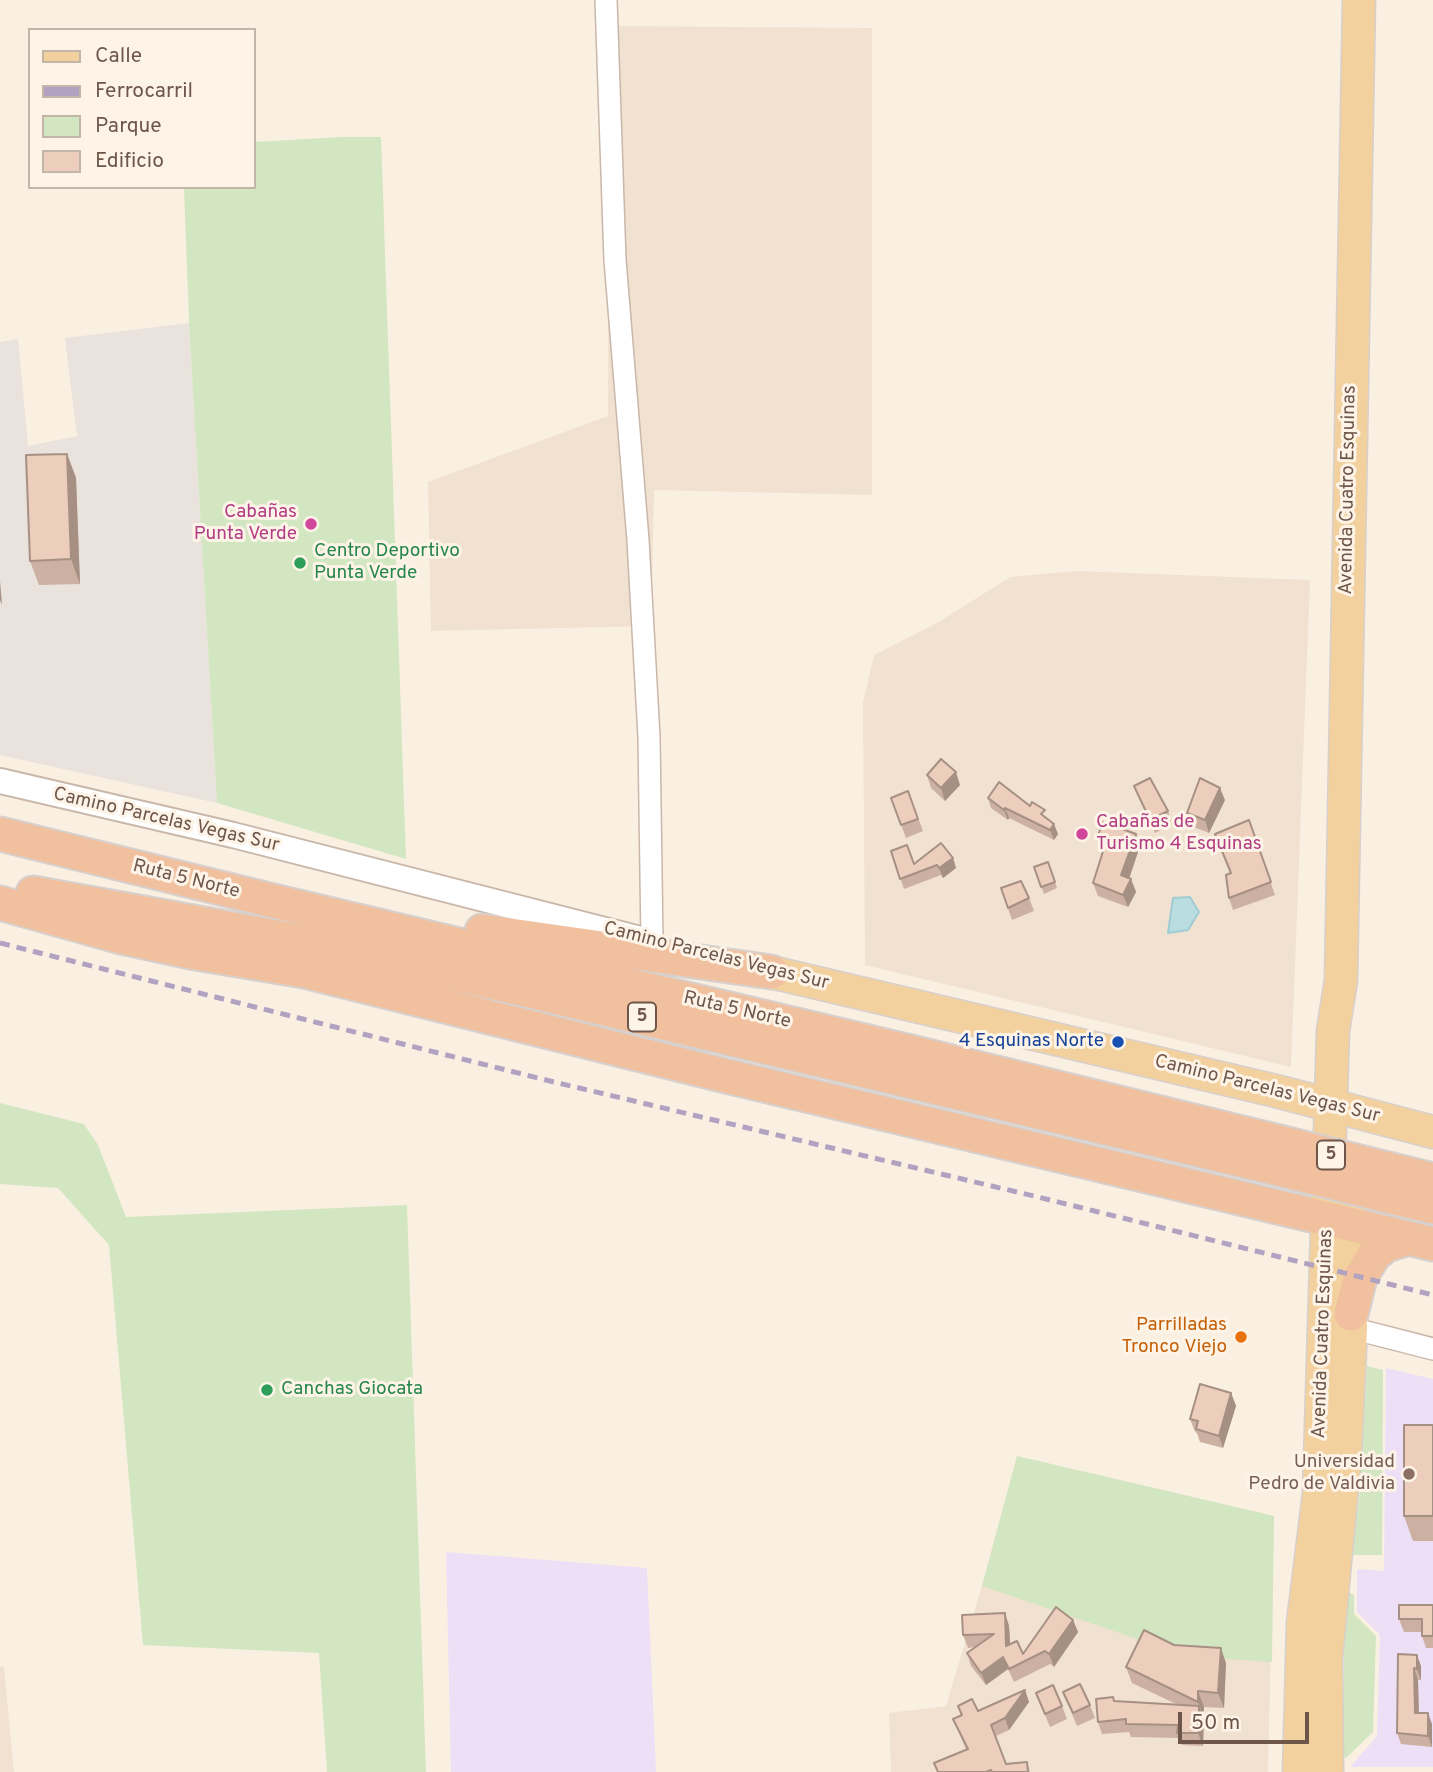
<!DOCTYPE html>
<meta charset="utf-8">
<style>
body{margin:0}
#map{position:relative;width:1433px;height:1772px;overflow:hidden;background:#faf0e2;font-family:Overpass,sans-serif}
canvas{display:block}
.legend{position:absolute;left:28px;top:28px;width:228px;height:161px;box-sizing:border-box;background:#fdf4e7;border:2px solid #c4b5a9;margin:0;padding:9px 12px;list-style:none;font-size:21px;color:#6f564b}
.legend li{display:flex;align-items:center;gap:14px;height:35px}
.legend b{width:35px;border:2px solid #c4b5a9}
.scale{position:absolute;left:1178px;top:1712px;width:131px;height:32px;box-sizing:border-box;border:4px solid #6f564b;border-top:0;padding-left:9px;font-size:21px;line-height:24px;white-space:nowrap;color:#6f564b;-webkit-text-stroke:5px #fdf4e7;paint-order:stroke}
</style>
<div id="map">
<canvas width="1433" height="1772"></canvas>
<ul class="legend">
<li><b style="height:9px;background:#f3d19f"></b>Calle</li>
<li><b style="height:9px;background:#b2a2c1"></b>Ferrocarril</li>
<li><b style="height:19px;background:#d2e6c2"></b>Parque</li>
<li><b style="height:19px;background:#edcebc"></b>Edificio</li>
</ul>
<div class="scale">50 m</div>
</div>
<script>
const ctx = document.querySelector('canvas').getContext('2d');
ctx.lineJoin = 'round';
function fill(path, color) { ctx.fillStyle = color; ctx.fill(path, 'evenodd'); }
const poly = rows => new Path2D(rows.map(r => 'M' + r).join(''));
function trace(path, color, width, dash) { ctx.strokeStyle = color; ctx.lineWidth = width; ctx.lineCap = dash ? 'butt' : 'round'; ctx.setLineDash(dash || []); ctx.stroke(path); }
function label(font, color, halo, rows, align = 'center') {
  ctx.font = font + ' Overpass,sans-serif'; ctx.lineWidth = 6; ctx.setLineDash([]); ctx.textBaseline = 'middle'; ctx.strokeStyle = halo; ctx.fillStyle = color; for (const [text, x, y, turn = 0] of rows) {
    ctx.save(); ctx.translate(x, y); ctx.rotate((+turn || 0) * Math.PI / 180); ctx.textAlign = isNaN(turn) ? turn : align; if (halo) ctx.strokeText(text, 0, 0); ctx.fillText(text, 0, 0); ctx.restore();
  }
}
const residential = poly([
 [609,26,872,28,872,495,654,490,651,626,431,631,428,482,608,416],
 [1076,571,1310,580,1291,1067,865,965,863,703,874,655,939,622,1010,577],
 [1017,1456,1274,1516,1268,1772,891,1772,889,1713,946,1706,982,1586],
 [0,1667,4,1667,14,1772,0,1772]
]);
const industrial = poly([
 [189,323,217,803,0,755,0,342,18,339,28,446,77,436,65,338]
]);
const education = poly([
 [1386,1368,1433,1379,1433,1767,1350,1767,1377,1736,1380,1635,1357,1612,1357,1569,1384,1571],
 [446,1552,647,1568,656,1772,451,1772]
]);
const green = poly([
 [341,137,381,137,406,859,217,803,189,323,184,187,254,187,254,142],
 [0,1103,84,1124,98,1145,126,1217,407,1205,426,1772,327,1772,319,1653,143,1645,109,1245,58,1188,0,1184],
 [1367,1366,1383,1370,1382,1555,1351,1555,1359,1500],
 [1017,1456,1274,1516,1272,1662,1187,1656,982,1586],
 [1348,1592,1354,1595,1354,1614,1376,1636,1373,1732,1346,1758,1343,1756,1344,1621]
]);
const water = poly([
 [1190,897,1199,912,1188,930,1168,933,1173,898,1190,897]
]);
const minor = poly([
 [606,0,615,260,638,540,649,737,652,942],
 [1351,1328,1433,1349]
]);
const tertiary = poly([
 [0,781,233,835,648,941]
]);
const primary = poly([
 [771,972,1276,1091,1433,1132],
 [1299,1772,1303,1623,1319,1494,1320,1459,1333,1031,1341,980,1359,0],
 [1327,1772,1326,1658,1345,1456,1351,1328,1350,1201]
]);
const trunk = poly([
 [0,834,269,900,915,1053,1279,1142],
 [33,893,315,944,509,986,1279,1169],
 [0,903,121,937,190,952,304,971,722,1075,1433,1244],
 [482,931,771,972],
 [1384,1168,1433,1180],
 [1383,1195,1433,1207],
 [1351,1314,1360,1278,1374,1255,1386,1245,1409,1238]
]);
const rail = poly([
 [0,943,554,1082,1038,1197,1433,1295]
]);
const trunkBridge = poly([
 [1279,1142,1384,1168],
 [1279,1169,1383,1195]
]);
const wall = poly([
 [67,454,76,478,80,584,39,585,30,561],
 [927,775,960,785,945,801,931,788],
 [1134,786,1168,811,1172,824,1155,833],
 [908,791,923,831,906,838,891,798],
 [988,798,1048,819,1058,834,1054,840,1009,818,1008,820,991,808],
 [1225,800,1209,833,1191,826,1187,813],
 [1249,820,1275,895,1233,910,1229,898,1231,874,1215,834],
 [1136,834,1140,846,1129,878,1131,879,1136,892,1128,907,1098,896,1093,883,1103,852,1101,851,1097,838],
 [891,851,914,864,953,858,956,868,943,878,941,875,904,889],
 [1048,862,1057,888,1044,894,1034,867],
 [1001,888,1029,898,1034,911,1012,920],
 [1231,1393,1236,1406,1223,1448,1200,1442,1197,1433,1195,1432,1190,1419],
 [1433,1425,1433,1541,1413,1541,1404,1516],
 [1433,1605,1433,1648,1426,1648,1422,1636,1422,1632,1404,1632,1399,1619],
 [1005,1613,1009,1626,1010,1644,1023,1654,1073,1620,1078,1632,1054,1667,1050,1664,1014,1682,1008,1669,986,1685,971,1666,967,1653,975,1647,968,1648,963,1635],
 [1174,1645,1226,1663,1224,1708,1204,1707,1203,1746,1182,1745,1179,1738,1131,1737,1129,1732,1102,1734,1098,1722,1113,1697,1115,1701,1176,1704,1132,1683,1126,1667],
 [1398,1654,1421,1666,1421,1680,1418,1680,1419,1713,1432,1724,1432,1747,1401,1744,1397,1733],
 [1025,1690,1029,1702,1009,1730,996,1736,1006,1764,1027,1762,1030,1772,937,1772,966,1749,953,1719,961,1715,958,1706,978,1711],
 [1063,1692,1090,1705,1095,1718,1077,1726],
 [1036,1693,1062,1706,1067,1719,1050,1727]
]);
const shadedWall = poly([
 [67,454,76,478,80,584,71,559],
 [0,581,2,605,0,600],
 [956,772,960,785,945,801,941,788],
 [1220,788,1225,800,1209,833,1205,820],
 [1005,808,1009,818,1008,820,1004,810],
 [1054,824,1058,834,1054,840,1050,830],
 [1136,834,1140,846,1126,888,1121,875],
 [953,858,956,868,943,878,939,868],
 [1131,879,1136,892,1128,907,1123,895],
 [1231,1393,1236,1406,1223,1448,1219,1436],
 [1005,1613,1009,1626,1011,1659,1006,1646],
 [1073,1620,1078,1632,1054,1667,1049,1654],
 [1221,1648,1226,1663,1224,1708,1218,1693],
 [1417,1655,1421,1666,1421,1680,1417,1669],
 [1003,1657,1008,1669,986,1685,981,1673],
 [1414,1668,1418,1680,1419,1724,1415,1713],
 [1025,1690,1029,1702,1009,1730,1005,1718],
 [1198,1691,1204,1707,1204,1718,1198,1702],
 [1199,1706,1204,1718,1203,1746,1198,1733],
 [1428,1713,1432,1724,1432,1747,1428,1736]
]);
const building = poly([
 [67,454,71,559,30,561,26,455,67,454],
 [941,759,956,772,941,788,927,775,941,759],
 [1150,778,1168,811,1150,820,1134,786,1150,778],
 [1200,778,1220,788,1205,820,1187,813,1200,778],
 [999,782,1030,806,1032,802,1045,810,1041,814,1054,824,1050,830,1005,808,1004,810,988,798,999,782],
 [908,791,918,819,901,825,891,798,908,791],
 [1249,820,1271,882,1229,898,1226,875,1231,873,1215,834,1249,820],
 [1103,822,1136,834,1121,875,1131,879,1123,895,1093,883,1106,842,1097,838,1103,822],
 [941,843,953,858,939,868,937,865,900,879,891,851,907,845,914,864,941,843],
 [1048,862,1055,882,1041,887,1034,867,1048,862],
 [1021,881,1029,898,1008,908,1001,888,1021,881],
 [1200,1384,1231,1393,1219,1436,1196,1429,1198,1421,1190,1419,1200,1384],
 [1404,1425,1433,1425,1433,1516,1404,1516,1404,1425],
 [1399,1605,1433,1605,1433,1636,1422,1636,1422,1619,1399,1619,1399,1605],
 [1056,1607,1073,1620,1049,1654,1045,1651,1009,1669,1003,1657,981,1673,967,1653,994,1634,963,1635,962,1615,1005,1613,1006,1646,1017,1641,1023,1654,1056,1607],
 [1144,1630,1174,1645,1221,1648,1218,1693,1198,1691,1198,1702,1126,1667,1144,1630],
 [1398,1654,1417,1655,1417,1669,1414,1668,1415,1713,1428,1713,1428,1736,1397,1733,1398,1654],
 [1080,1684,1090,1705,1073,1713,1063,1692,1080,1684],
 [1053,1685,1062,1706,1045,1714,1036,1693,1053,1685],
 [1025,1690,1005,1718,991,1725,1006,1764,1027,1762,1028,1772,992,1772,991,1770,986,1772,938,1772,934,1763,968,1749,953,1719,962,1715,958,1706,972,1699,978,1711,1025,1690],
 [1113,1697,1114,1701,1199,1706,1198,1733,1177,1733,1178,1725,1126,1724,1126,1719,1098,1722,1096,1699,1113,1697]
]);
const markers = [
 [311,524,7,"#d1479c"],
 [300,563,7,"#2e9e5b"],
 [1082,834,7,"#d1479c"],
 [1118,1042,7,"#1a4fb4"],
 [1241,1337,7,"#e8710a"],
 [267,1390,7,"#2e9e5b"],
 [1409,1474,7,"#8d6e63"]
];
const shields = [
 [642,1017,28],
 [1331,1155,28]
];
const shieldNames = [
 ["5",642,1017],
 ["5",1331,1155]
];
const streetNames = [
 ["Avenida Cuatro Esquinas",1349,490,-89],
 ["Camino Parcelas Vegas Sur",166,821,13],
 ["Ruta 5 Norte",186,880,14],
 ["Camino Parcelas Vegas Sur",716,957,14],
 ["Ruta 5 Norte",737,1011,13],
 ["Camino Parcelas Vegas Sur",1267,1090,14],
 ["Avenida Cuatro Esquinas",1324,1334,-88]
];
const hotelNames = [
 ["Cabañas",297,513],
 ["Punta Verde",297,535],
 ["Cabañas de",1096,823,"left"],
 ["Turismo 4 Esquinas",1096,845,"left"]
];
const leisureNames = [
 ["Centro Deportivo",314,552],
 ["Punta Verde",314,574],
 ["Canchas Giocata",281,1390]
];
const transitNames = [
 ["4 Esquinas Norte",1104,1042]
];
const foodNames = [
 ["Parrilladas",1227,1326],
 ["Tronco Viejo",1227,1348]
];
const educationNames = [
 ["Universidad",1395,1463],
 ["Pedro de Valdivia",1395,1485]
];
fill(residential, '#f1e1d1');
fill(industrial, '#e9e2dd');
fill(education, '#eddff6');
fill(green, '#d2e6c2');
fill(water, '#b9dde1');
trace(water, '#a0ccd2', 2);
trace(minor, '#c9b7aa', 24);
trace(tertiary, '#c9b7aa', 28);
trace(primary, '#d7d0cd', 35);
trace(trunk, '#d7d0cd', 37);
trace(minor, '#fff', 21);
trace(tertiary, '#fff', 24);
trace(primary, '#f3d19f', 32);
trace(trunk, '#f1c09e', 33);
trace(rail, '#b2a2c1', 5, [10, 7]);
trace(trunkBridge, '#d7d0cd', 37, []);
trace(trunkBridge, '#f1c09e', 33);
fill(wall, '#ccb1a2');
fill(shadedWall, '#a69084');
fill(building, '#edcebc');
trace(building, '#a69084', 2);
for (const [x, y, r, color] of markers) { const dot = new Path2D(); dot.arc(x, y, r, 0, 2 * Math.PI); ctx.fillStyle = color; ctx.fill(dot); trace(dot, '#fdf4e7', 2.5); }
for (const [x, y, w] of shields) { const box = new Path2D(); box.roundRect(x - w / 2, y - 14.5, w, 29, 5); ctx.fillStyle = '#fdf4e7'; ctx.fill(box); trace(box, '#6f564b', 2); }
label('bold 18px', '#6f564b', null, shieldNames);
label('19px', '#6f564b', '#fdf4e7', streetNames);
label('19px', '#b23c85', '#fdf4e7', hotelNames, 'right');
label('19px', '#27864d', '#fdf4e7', leisureNames, 'left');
label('19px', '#164399', '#fdf4e7', transitNames, 'right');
label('19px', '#c56008', '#fdf4e7', foodNames, 'right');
label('19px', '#785e54', '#fdf4e7', educationNames, 'right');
</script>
